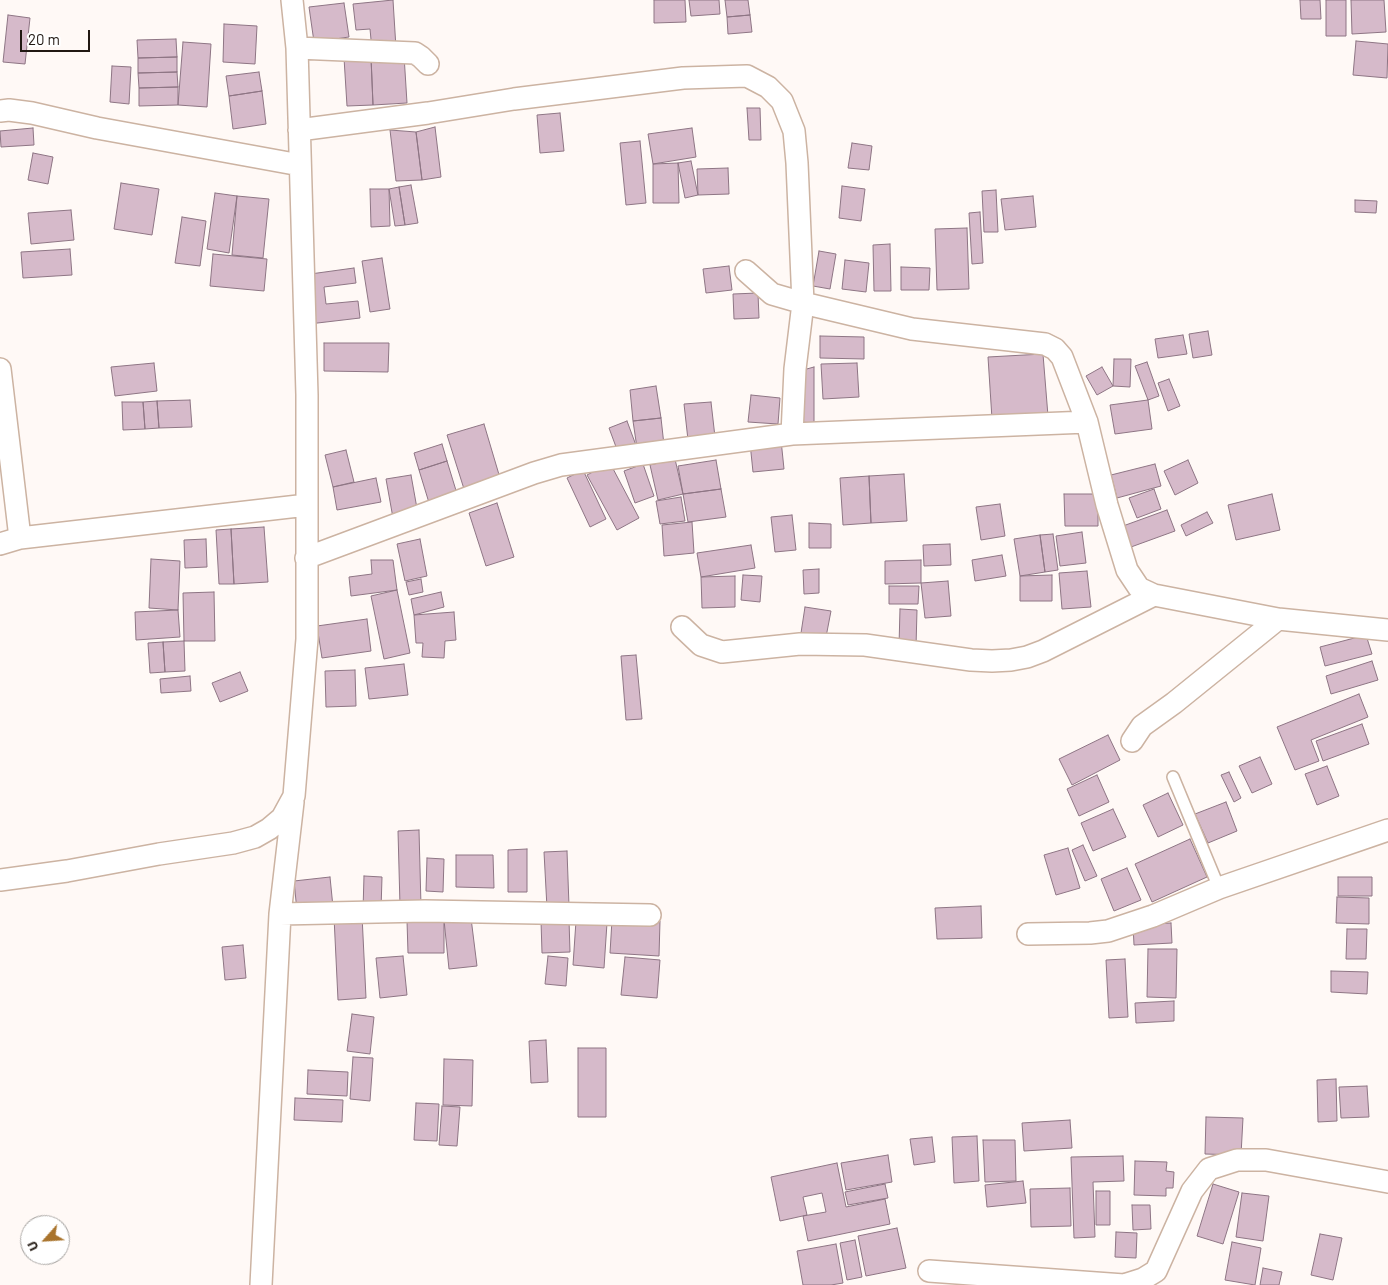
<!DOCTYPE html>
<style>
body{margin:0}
#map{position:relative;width:1388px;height:1285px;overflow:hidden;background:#fff9f6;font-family:Barlow,sans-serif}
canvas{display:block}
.north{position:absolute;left:20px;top:1215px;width:50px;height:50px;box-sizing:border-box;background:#fff;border:1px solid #a6a3a0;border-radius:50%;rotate:244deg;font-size:14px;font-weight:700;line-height:20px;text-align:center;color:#211812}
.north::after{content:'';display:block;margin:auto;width:18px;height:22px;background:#a9742d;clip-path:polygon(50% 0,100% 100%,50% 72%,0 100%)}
.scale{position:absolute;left:20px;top:30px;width:70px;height:22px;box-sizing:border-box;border:2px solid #211812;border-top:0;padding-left:6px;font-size:15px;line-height:18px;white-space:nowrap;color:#211812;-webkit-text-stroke:4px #fff;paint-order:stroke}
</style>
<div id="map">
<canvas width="1388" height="1285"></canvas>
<div class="north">U</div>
<div class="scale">20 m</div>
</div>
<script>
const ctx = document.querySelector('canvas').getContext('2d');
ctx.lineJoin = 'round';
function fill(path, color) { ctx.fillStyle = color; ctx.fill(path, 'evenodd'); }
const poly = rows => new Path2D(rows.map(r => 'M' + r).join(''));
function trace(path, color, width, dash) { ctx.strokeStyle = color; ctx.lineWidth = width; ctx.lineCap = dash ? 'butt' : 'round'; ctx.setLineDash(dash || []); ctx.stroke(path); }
const building = poly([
 [393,0,396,48,372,50,370,29,356,30,353,4,393,0],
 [654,0,685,0,686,22,654,23,654,0],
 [689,0,719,0,720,14,691,16,689,0],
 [725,0,748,0,750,15,727,17,725,0],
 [1300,0,1320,0,1321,19,1301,19,1300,0],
 [1326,0,1346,0,1346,36,1326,36,1326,0],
 [1351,0,1384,0,1386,32,1352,34,1351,0],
 [344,3,349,37,314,42,309,7,344,3],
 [8,15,30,18,25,64,3,62,8,15],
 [750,15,752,32,728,34,727,17,750,15],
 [224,24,257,26,255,64,223,62,224,24],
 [176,39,177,57,138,58,137,40,176,39],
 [1356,41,1388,44,1387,78,1353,75,1356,41],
 [183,42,211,44,207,107,178,105,183,42],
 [404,55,407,103,373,105,371,57,404,55],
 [177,57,177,72,138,73,138,58,177,57],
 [371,57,373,105,347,106,344,58,371,57],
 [112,66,131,67,129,104,110,102,112,66],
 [177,72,178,87,139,88,138,73,177,72],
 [259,72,262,91,229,96,226,76,259,72],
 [178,87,178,105,139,106,139,88,178,87],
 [262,91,266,124,233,129,229,96,262,91],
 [747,108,760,108,761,140,749,140,747,108],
 [560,113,564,151,540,153,537,115,560,113],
 [435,127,441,177,422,180,416,132,435,127],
 [33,128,34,145,1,147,0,131,33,128],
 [692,128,696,157,653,164,648,134,692,128],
 [390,130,416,132,422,180,396,181,390,130],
 [640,141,646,203,626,205,620,143,640,141],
 [852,143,872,146,869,170,848,168,852,143],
 [33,153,53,157,48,184,28,180,33,153],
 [691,161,698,195,685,198,678,163,691,161],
 [678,163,679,203,653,203,653,164,678,163],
 [728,168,729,194,698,195,697,169,728,168],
 [121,183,159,189,152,235,114,229,121,183],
 [411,185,418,223,405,225,399,187,411,185],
 [842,186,865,189,861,221,839,218,842,186],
 [399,187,405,225,395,226,389,189,399,187],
 [370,189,389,189,390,226,371,227,370,189],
 [996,190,998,232,984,232,982,191,996,190],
 [215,193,237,196,229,253,207,249,215,193],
 [237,196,269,199,263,258,232,255,237,196],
 [1033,196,1036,227,1005,230,1001,199,1033,196],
 [1355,200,1377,201,1376,213,1355,212,1355,200],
 [71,210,74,240,31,244,28,213,71,210],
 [980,212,983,263,972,264,969,213,980,212],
 [182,217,206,221,200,266,175,263,182,217],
 [967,228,969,289,937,290,935,229,967,228],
 [890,244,891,291,874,291,873,245,890,244],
 [70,249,72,275,23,278,21,252,70,249],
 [819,251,836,254,830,289,813,286,819,251],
 [213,254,267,259,264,291,210,286,213,254],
 [382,258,390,309,370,312,362,261,382,258],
 [845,260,869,263,866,292,842,289,845,260],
 [729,266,732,290,706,293,703,269,729,266],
 [901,267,930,268,929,290,901,290,901,267],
 [354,268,356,283,324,287,326,304,358,301,360,318,309,324,303,275,354,268],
 [758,293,759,318,734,319,733,294,758,293],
 [1208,331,1212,355,1193,358,1189,334,1208,331],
 [1183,335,1187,354,1158,358,1155,339,1183,335],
 [820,336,864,337,864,359,820,358,820,336],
 [324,343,389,343,388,372,324,371,324,343],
 [1043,354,1048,416,992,419,988,357,1043,354],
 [1114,359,1131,359,1130,387,1113,386,1114,359],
 [1147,362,1159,396,1148,400,1135,366,1147,362],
 [154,363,157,391,115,396,111,367,154,363],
 [857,363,859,397,823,399,821,364,857,363],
 [814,367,814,423,799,422,803,370,814,367],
 [1102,367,1113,386,1097,395,1086,376,1102,367],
 [1169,379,1180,406,1168,411,1158,383,1169,379],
 [656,386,661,418,633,421,630,390,656,386],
 [751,395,780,398,778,424,748,422,751,395],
 [190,400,192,427,159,428,157,401,190,400],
 [1148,400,1152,429,1115,434,1110,405,1148,400],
 [157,401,159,428,145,429,143,402,157,401],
 [122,402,143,402,145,429,123,430,122,402],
 [711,402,715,437,688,440,684,404,711,402],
 [661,418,664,445,637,448,633,421,661,418],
 [627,421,637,448,619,455,609,428,627,421],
 [484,424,500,478,464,489,447,435,484,424],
 [781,440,784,469,753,472,750,443,781,440],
 [442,444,447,461,419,470,414,453,442,444],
 [346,450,354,482,333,487,325,455,346,450],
 [675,459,683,494,658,500,650,465,675,459],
 [716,460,721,489,683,494,678,466,716,460],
 [1188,460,1198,483,1175,495,1164,471,1188,460],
 [447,461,458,497,430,506,419,470,447,461],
 [610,463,639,518,617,530,587,475,610,463],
 [643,464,654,496,635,503,624,471,643,464],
 [1155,464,1161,486,1117,498,1111,475,1155,464],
 [583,470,606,519,590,527,567,478,583,470],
 [904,474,907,521,871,523,869,476,904,474],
 [411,475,418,514,393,518,386,479,411,475],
 [869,476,871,523,843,525,840,478,869,476],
 [376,478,381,502,337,510,333,487,376,478],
 [721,489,726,517,688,522,683,494,721,489],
 [1154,489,1161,509,1137,518,1129,498,1154,489],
 [1064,494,1098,494,1098,526,1065,526,1064,494],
 [1272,494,1280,530,1236,540,1228,505,1272,494],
 [681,497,685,521,660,524,656,501,681,497],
 [497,503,514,557,486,566,469,513,497,503],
 [1000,504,1005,536,981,540,976,507,1000,504],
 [1167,510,1175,531,1131,547,1123,526,1167,510],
 [1207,512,1213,523,1186,536,1181,525,1207,512],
 [792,515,796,550,775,552,771,517,792,515],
 [692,522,694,553,664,556,662,525,692,522],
 [809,523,831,524,831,548,809,548,809,523],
 [264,527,268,582,234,584,231,529,264,527],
 [231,529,234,584,219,584,216,530,231,529],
 [1082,532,1086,563,1060,566,1056,536,1082,532],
 [1053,534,1058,570,1045,572,1040,535,1053,534],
 [1040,535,1045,572,1020,576,1014,539,1040,535],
 [206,539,207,567,185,568,184,540,206,539],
 [420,539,427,576,405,581,397,544,420,539],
 [950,544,951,565,924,566,923,545,950,544],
 [751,545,755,568,701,577,697,553,751,545],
 [1002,555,1006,576,975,581,972,560,1002,555],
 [151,559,180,561,178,610,149,608,151,559],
 [371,560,393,560,397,590,351,596,349,577,372,574,371,560],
 [921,560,921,583,885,584,885,561,921,560],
 [819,569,819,593,804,594,803,570,819,569],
 [1087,571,1091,607,1062,609,1059,573,1087,571],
 [743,575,762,576,760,602,741,600,743,575],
 [1052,575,1052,601,1020,601,1020,576,1052,575],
 [735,576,735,607,702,608,701,577,735,576],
 [421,579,423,592,409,595,406,582,421,579],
 [948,581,951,616,925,618,921,583,948,581],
 [889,586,919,586,918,604,889,604,889,586],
 [397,590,410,653,384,659,371,596,397,590],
 [214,592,215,641,184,641,183,593,214,592],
 [441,592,444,607,414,615,411,599,441,592],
 [805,607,831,611,826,637,801,633,805,607],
 [900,609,917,610,916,647,899,646,900,609],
 [178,610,180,637,136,640,135,612,178,610],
 [454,612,456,640,445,641,444,658,422,657,423,643,416,643,414,615,454,612],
 [367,619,371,651,322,658,317,626,367,619],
 [1366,635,1372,654,1325,666,1320,647,1366,635],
 [184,641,185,671,165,672,163,642,184,641],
 [163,642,165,672,150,673,148,643,163,642],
 [636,655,642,719,626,720,621,656,636,655],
 [1372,661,1378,680,1331,694,1326,676,1372,661],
 [404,664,408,695,369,699,365,668,404,664],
 [355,670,356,706,326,707,325,671,355,670],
 [240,672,248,691,220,702,212,683,240,672],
 [190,676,191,691,161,693,160,679,190,676],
 [1359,694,1368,717,1311,740,1319,761,1295,770,1277,727,1359,694],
 [1362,724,1369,744,1323,761,1316,741,1362,724],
 [1108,735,1120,760,1072,785,1059,759,1108,735],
 [1260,757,1272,784,1252,793,1239,766,1260,757],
 [1327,766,1339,796,1317,805,1305,774,1327,766],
 [1229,772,1241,798,1234,802,1221,775,1229,772],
 [1097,775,1109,802,1079,816,1067,789,1097,775],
 [1168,793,1183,825,1158,837,1143,805,1168,793],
 [1226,802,1237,831,1208,843,1195,814,1226,802],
 [1113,809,1126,837,1093,851,1081,823,1113,809],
 [419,830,421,906,400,906,398,831,419,830],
 [1190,839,1207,877,1152,902,1135,864,1190,839],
 [1083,845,1097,876,1085,881,1072,850,1083,845],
 [1068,848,1080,888,1056,895,1044,855,1068,848],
 [527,849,527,892,508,892,508,850,527,849],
 [567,851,569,906,547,908,544,852,567,851],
 [456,855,493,855,494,888,456,887,456,855],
 [427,858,444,859,443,892,426,891,427,858],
 [1127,868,1141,900,1114,911,1101,879,1127,868],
 [364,876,382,877,381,910,363,910,364,876],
 [330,877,333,907,297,911,294,881,330,877],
 [1338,877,1372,877,1372,896,1338,896,1338,877],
 [1337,897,1369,898,1369,924,1336,923,1337,897],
 [981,906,982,938,937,939,935,908,981,906],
 [362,915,366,998,338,1000,334,917,362,915],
 [471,918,477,966,449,969,444,920,471,918],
 [444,920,444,953,408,953,407,921,444,920],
 [569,920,570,952,542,953,541,921,569,920],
 [612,920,660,921,659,956,610,953,612,920],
 [576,921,607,923,604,968,573,965,576,921],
 [1171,923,1172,943,1134,945,1133,925,1171,923],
 [1347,929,1367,929,1366,959,1346,959,1347,929],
 [243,945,246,978,225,980,222,947,243,945],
 [1148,949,1177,949,1176,998,1147,997,1148,949],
 [403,956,407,995,380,998,376,958,403,956],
 [548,956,568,958,566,986,545,984,548,956],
 [625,957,660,960,657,998,621,995,625,957],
 [1125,959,1128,1017,1109,1018,1106,960,1125,959],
 [1331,971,1368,972,1367,994,1331,992,1331,971],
 [1174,1001,1174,1021,1136,1023,1135,1003,1174,1001],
 [352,1014,374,1017,370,1054,347,1051,352,1014],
 [546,1040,548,1082,531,1083,529,1041,546,1040],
 [578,1048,606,1048,606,1117,578,1117,578,1048],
 [353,1057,373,1058,370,1101,350,1099,353,1057],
 [444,1059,473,1060,472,1106,443,1105,444,1059],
 [308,1070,348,1072,347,1096,307,1094,308,1070],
 [1336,1079,1337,1121,1318,1122,1317,1080,1336,1079],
 [1367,1086,1369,1117,1341,1118,1339,1087,1367,1086],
 [295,1098,343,1100,342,1122,294,1120,295,1098],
 [416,1103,439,1104,437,1141,414,1140,416,1103],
 [442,1106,460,1107,457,1146,439,1145,442,1106],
 [1206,1117,1243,1118,1241,1155,1205,1154,1206,1117],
 [1070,1120,1072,1148,1024,1151,1022,1123,1070,1120],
 [977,1136,979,1181,954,1183,952,1137,977,1136],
 [932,1137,935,1162,914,1165,910,1139,932,1137],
 [983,1140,1015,1140,1016,1181,985,1182,983,1140],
 [888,1155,892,1182,846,1190,841,1163,888,1155],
 [1123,1156,1124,1181,1093,1182,1095,1237,1074,1238,1071,1157,1123,1156],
 [1135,1161,1167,1162,1166,1171,1174,1172,1173,1188,1166,1188,1166,1196,1134,1195,1135,1161],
 [837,1163,846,1207,885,1199,890,1224,808,1241,803,1216,826,1212,822,1193,803,1197,807,1215,780,1221,771,1177,837,1163],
 [1023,1181,1026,1203,987,1207,985,1185,1023,1181],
 [885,1184,888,1198,848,1205,845,1192,885,1184],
 [1213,1184,1239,1192,1223,1244,1197,1236,1213,1184],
 [1070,1188,1071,1226,1031,1227,1030,1189,1070,1188],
 [1096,1191,1110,1191,1110,1225,1096,1225,1096,1191],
 [1242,1193,1269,1196,1263,1241,1236,1237,1242,1193],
 [1132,1205,1150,1205,1151,1229,1133,1230,1132,1205],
 [897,1228,906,1268,866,1276,858,1236,897,1228],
 [1116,1232,1137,1233,1136,1258,1115,1257,1116,1232],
 [1320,1234,1342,1238,1333,1280,1311,1275,1320,1234],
 [855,1240,862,1277,847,1280,840,1243,855,1240],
 [1232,1242,1261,1248,1255,1285,1225,1280,1232,1242],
 [836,1244,843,1283,831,1285,803,1285,797,1251,836,1244],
 [1263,1268,1282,1272,1279,1285,1260,1285,1263,1268]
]);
const lane = poly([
 [1173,777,1219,888]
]);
const street = poly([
 [297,48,415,53,421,57,428,64],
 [0,111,9,110,32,113,97,128,300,165],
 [299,130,428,113,514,99,683,78,747,76,768,87,782,101,794,131,797,163,803,303,795,369,792,434],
 [746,271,772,294,803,303,912,329,1045,344,1055,349,1062,357,1087,422,1107,505,1127,570,1139,588,1154,595,1278,619,1388,630],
 [0,369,20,538],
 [0,544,20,538,307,505],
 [306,558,534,473,561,465,792,434,1087,422],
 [682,627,701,645,722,652,800,644,865,645,971,660,992,661,1011,660,1027,657,1043,651,1154,595],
 [1132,741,1142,726,1174,703,1278,619],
 [0,880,67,871,159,854,233,843,255,837,269,829,282,818,294,796,307,639,307,395,297,48,292,0],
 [280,914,425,911,650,915],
 [1028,934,1090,933,1108,931,1153,916,1219,888,1388,830],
 [929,1271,1124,1285,1143,1279,1156,1271,1192,1191,1209,1169,1237,1160,1266,1160,1388,1182],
 [261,1285,280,914,293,802]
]);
fill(building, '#d6baca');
trace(building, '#8e7584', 1);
trace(lane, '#ccb3a2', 14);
trace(street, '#ccb3a2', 24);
trace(lane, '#fff', 11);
trace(street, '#fff', 21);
</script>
